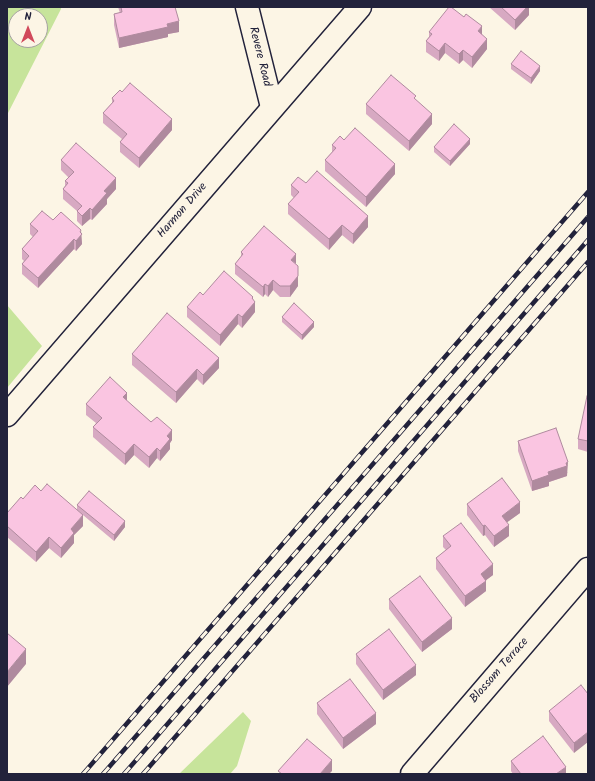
<!DOCTYPE html>
<style>
body{margin:0}
#map{position:relative;width:595px;height:781px;overflow:hidden;background:#fcf5e5;font-family:Kalam,sans-serif}
canvas{display:block}
.frame{position:absolute;inset:0;border:8px solid #22223b;pointer-events:none}
.north{position:absolute;left:8px;top:8px;width:40px;height:40px;box-sizing:border-box;background:#fcf5e5;border:1px solid #a5a1a1;border-radius:50%;rotate:0deg;font-size:11px;font-weight:700;line-height:16px;text-align:center;color:#22223b}
.north::after{content:'';display:block;margin:auto;width:14px;height:18px;background:#d1495b;clip-path:polygon(50% 0,100% 100%,50% 72%,0 100%)}
</style>
<div id="map">
<canvas width="595" height="781"></canvas>
<div class="frame"></div>
<div class="north">N</div>
</div>
<script>
const ctx = document.querySelector('canvas').getContext('2d');
ctx.lineJoin = 'round';
function fill(path, color) { ctx.fillStyle = color; ctx.fill(path, 'evenodd'); }
const poly = rows => new Path2D(rows.map(r => 'M' + r).join(''));
function trace(path, color, width, dash) { ctx.strokeStyle = color; ctx.lineWidth = width; ctx.lineCap = dash ? 'butt' : 'round'; ctx.setLineDash(dash || []); ctx.stroke(path); }
function label(font, color, halo, rows, align = 'center') {
  ctx.font = font + ' Kalam,sans-serif'; ctx.lineWidth = 3; ctx.setLineDash([]); ctx.textBaseline = 'middle'; ctx.strokeStyle = halo; ctx.fillStyle = color; for (const [text, x, y, turn = 0] of rows) {
    ctx.save(); ctx.translate(x, y); ctx.rotate((+turn || 0) * Math.PI / 180); ctx.textAlign = isNaN(turn) ? turn : align; if (halo) ctx.strokeText(text, 0, 0); ctx.fillText(text, 0, 0); ctx.restore();
  }
}
const green = poly([
 [7,7,61,7,61,9,7,115],
 [16,16,40,16,40,40,16,40],
 [7,305,42,346,7,388],
 [243,712,251,721,237,766,230,774,179,774]
]);
const minor = poly([
 [247,7,272,107],
 [412,774,588,569]
]);
const tertiary = poly([
 [7,415,360,7]
]);
const rail = poly([
 [83,774,588,192],
 [103,774,588,217],
 [124,774,588,240],
 [143,774,588,262]
]);
const wall = poly([
 [118,7,175,7,179,32,168,34,168,37,119,48,114,25,114,14,120,13],
 [489,7,529,7,529,15,515,30],
 [429,32,482,34,487,49,472,68,463,60,459,64,445,53,439,61,426,52,426,41,429,37],
 [511,64,540,71,531,84,511,69],
 [112,98,172,130,139,168,120,152,120,142,122,139,103,123,103,113,112,103],
 [416,100,432,124,409,151,366,114,366,104],
 [470,144,450,166,434,152,434,147],
 [332,145,395,174,366,207,325,171,325,160,332,152],
 [61,160,116,189,107,199,107,204,92,220,90,219,82,226,77,221,77,211,63,199,63,189,65,186,65,181,69,178,61,170],
 [306,183,368,227,353,244,342,235,329,250,288,214,288,204,294,198,291,195,291,185],
 [53,220,81,233,82,244,76,251,74,249,38,288,22,274,22,264,24,261,22,259,22,249,33,237,30,234,30,224],
 [241,252,296,264,298,286,290,297,280,297,273,290,268,297,265,294,263,297,235,274,235,264,241,257],
 [253,300,255,312,242,328,238,324,220,346,187,317,187,307],
 [282,317,314,327,302,340,282,322],
 [132,354,219,368,203,385,197,379,176,403,132,365],
 [588,396,588,452,578,449,578,439],
 [127,401,172,440,170,443,170,449,160,461,157,458,149,468,134,455,125,465,93,437,93,427,96,423,86,415,86,404],
 [518,441,568,473,567,473,567,476,549,482,549,486,532,491,518,451],
 [23,499,83,526,74,535,74,543,61,558,49,548,36,562,7,537,7,513],
 [467,504,520,513,507,522,509,536,494,547,485,535,483,536,467,515],
 [77,505,125,527,114,541,77,510],
 [443,536,493,575,486,580,486,591,465,607,436,569,436,558,446,550,443,547],
 [389,599,452,629,422,652,389,609],
 [356,654,416,675,383,700,356,664],
 [588,694,574,753,549,721,549,711],
 [317,703,376,724,343,749,317,714],
 [511,761,566,774,513,774,511,771]
]);
const shadedWall = poly([
 [527,7,529,7,529,15,515,30,515,20],
 [179,21,179,32,168,34,168,37,119,48,119,38],
 [482,26,482,37,478,31],
 [487,39,487,49,472,68,472,57],
 [445,43,445,53,439,61,439,51],
 [463,50,463,60,459,64,459,54],
 [540,66,540,71,531,84,531,78],
 [432,114,432,124,409,151,409,141],
 [172,119,172,130,139,168,139,158],
 [470,139,470,144,450,166,450,161],
 [395,164,395,174,366,207,366,197],
 [116,178,116,189,107,199,107,204,92,220,92,210,104,191],
 [90,208,90,219,82,226,82,216],
 [368,216,368,227,353,244,353,234],
 [342,225,342,235,329,250,329,239],
 [81,230,82,244,76,251,76,241],
 [74,239,74,249,38,288,38,278],
 [296,254,296,264,291,260],
 [298,276,298,286,290,297,290,286],
 [273,280,273,290,268,297,268,286],
 [265,284,265,294,263,297,263,287],
 [253,297,253,304,255,302,255,312,242,328,242,317,252,298],
 [238,314,238,324,220,346,220,335],
 [314,322,314,327,302,340,302,335],
 [219,358,219,368,203,385,203,375],
 [197,369,197,379,176,403,176,392],
 [127,393,127,403,123,397],
 [172,430,172,440,170,443,170,449,160,461,160,451,167,436],
 [134,444,134,455,125,465,125,454],
 [157,448,157,458,149,468,149,457],
 [568,462,567,476,549,482,549,486,532,491,532,481],
 [520,502,520,513,502,526,502,516],
 [83,515,83,526,74,535,74,543,61,558,61,548,71,529],
 [125,521,125,527,114,541,114,535],
 [485,525,485,535,483,536,483,526],
 [509,525,509,536,494,547,494,536],
 [49,537,49,548,36,562,36,552],
 [493,564,493,575,481,584,481,574],
 [486,581,486,591,465,607,465,596],
 [452,618,452,629,422,652,422,642],
 [26,649,26,664,7,687,7,672],
 [416,665,416,675,383,700,383,690],
 [376,713,376,724,343,749,343,738],
 [588,732,588,742,574,753,574,743],
 [332,760,332,771,329,774,320,774],
 [566,767,566,774,556,774]
]);
const building = poly([
 [121,7,175,7,179,21,167,24,168,27,119,38,114,14,122,12,121,7],
 [449,7,451,7,464,17,466,14,482,26,478,31,487,39,472,57,463,50,459,54,445,43,439,51,426,41,432,34,429,32,449,7],
 [501,7,527,7,515,20,501,7],
 [521,51,540,66,531,78,511,64,521,51],
 [391,75,416,96,414,98,432,114,409,141,366,104,391,75],
 [130,83,172,119,139,158,120,142,127,134,103,113,114,101,112,98,120,90,122,92,130,83],
 [454,124,470,139,450,161,434,147,454,124],
 [355,128,395,164,366,197,325,160,336,148,332,145,340,136,344,140,355,128],
 [76,143,116,178,104,191,107,193,92,210,90,208,82,216,77,211,82,206,63,189,68,183,65,181,74,172,61,160,76,143],
 [317,171,368,216,353,234,342,225,329,239,288,204,299,192,291,185,298,177,306,183,317,171],
 [42,211,53,220,61,212,81,230,80,232,82,234,76,241,74,239,38,278,22,264,29,256,22,249,38,231,30,224,42,211],
 [264,226,296,254,291,260,298,266,298,276,290,286,280,286,273,280,268,286,265,284,263,287,235,264,243,254,241,252,264,226],
 [224,271,253,297,252,298,255,302,242,317,238,314,220,335,187,307,200,292,203,295,224,271],
 [294,303,314,322,302,335,282,317,294,303],
 [167,313,219,358,203,375,197,369,176,392,132,354,167,313],
 [110,377,127,393,123,397,151,422,157,417,172,430,167,436,170,439,160,451,157,448,149,457,134,444,125,454,93,427,102,418,86,404,110,377],
 [587,396,588,396,588,441,578,439,587,396],
 [556,428,568,462,566,463,567,466,548,472,549,475,532,481,518,441,556,428],
 [502,478,520,502,502,516,509,525,494,536,485,525,483,526,467,504,502,478],
 [47,484,83,515,71,529,74,533,61,548,49,537,36,552,7,526,7,513,21,497,23,499,35,485,41,491,47,484],
 [89,491,125,521,114,535,77,505,89,491],
 [461,523,493,564,481,574,486,581,465,596,436,558,451,546,443,536,461,523],
 [420,576,452,618,422,642,389,599,420,576],
 [389,629,416,665,383,690,356,654,389,629],
 [7,633,26,649,7,672,7,633],
 [350,679,376,713,343,738,317,703,350,679],
 [581,685,588,694,588,732,574,743,549,711,581,685],
 [543,736,566,767,556,774,521,774,511,761,543,736],
 [307,739,332,760,320,774,282,774,278,771,307,739]
]);
const streetNames = [
 ["Revere Road",259,57,76],
 ["Harmon Drive",183,211,-49],
 ["Blossom Terrace",500,671,-49]
];
fill(green, '#c7e49b');
trace(minor, '#22223b', 25);
trace(tertiary, '#22223b', 25);
trace(minor, '#fcf5e5', 22);
trace(tertiary, '#fcf5e5', 22);
trace(rail, '#22223b', 4.5);
trace(rail, '#fcf5e5', 3, [9]);
fill(wall, '#d7a9c2');
fill(shadedWall, '#af8a9e');
fill(building, '#fac5e1');
trace(building, '#af8a9e', 1);
label('12px', '#22223b', '#fcf5e5', streetNames);
</script>
